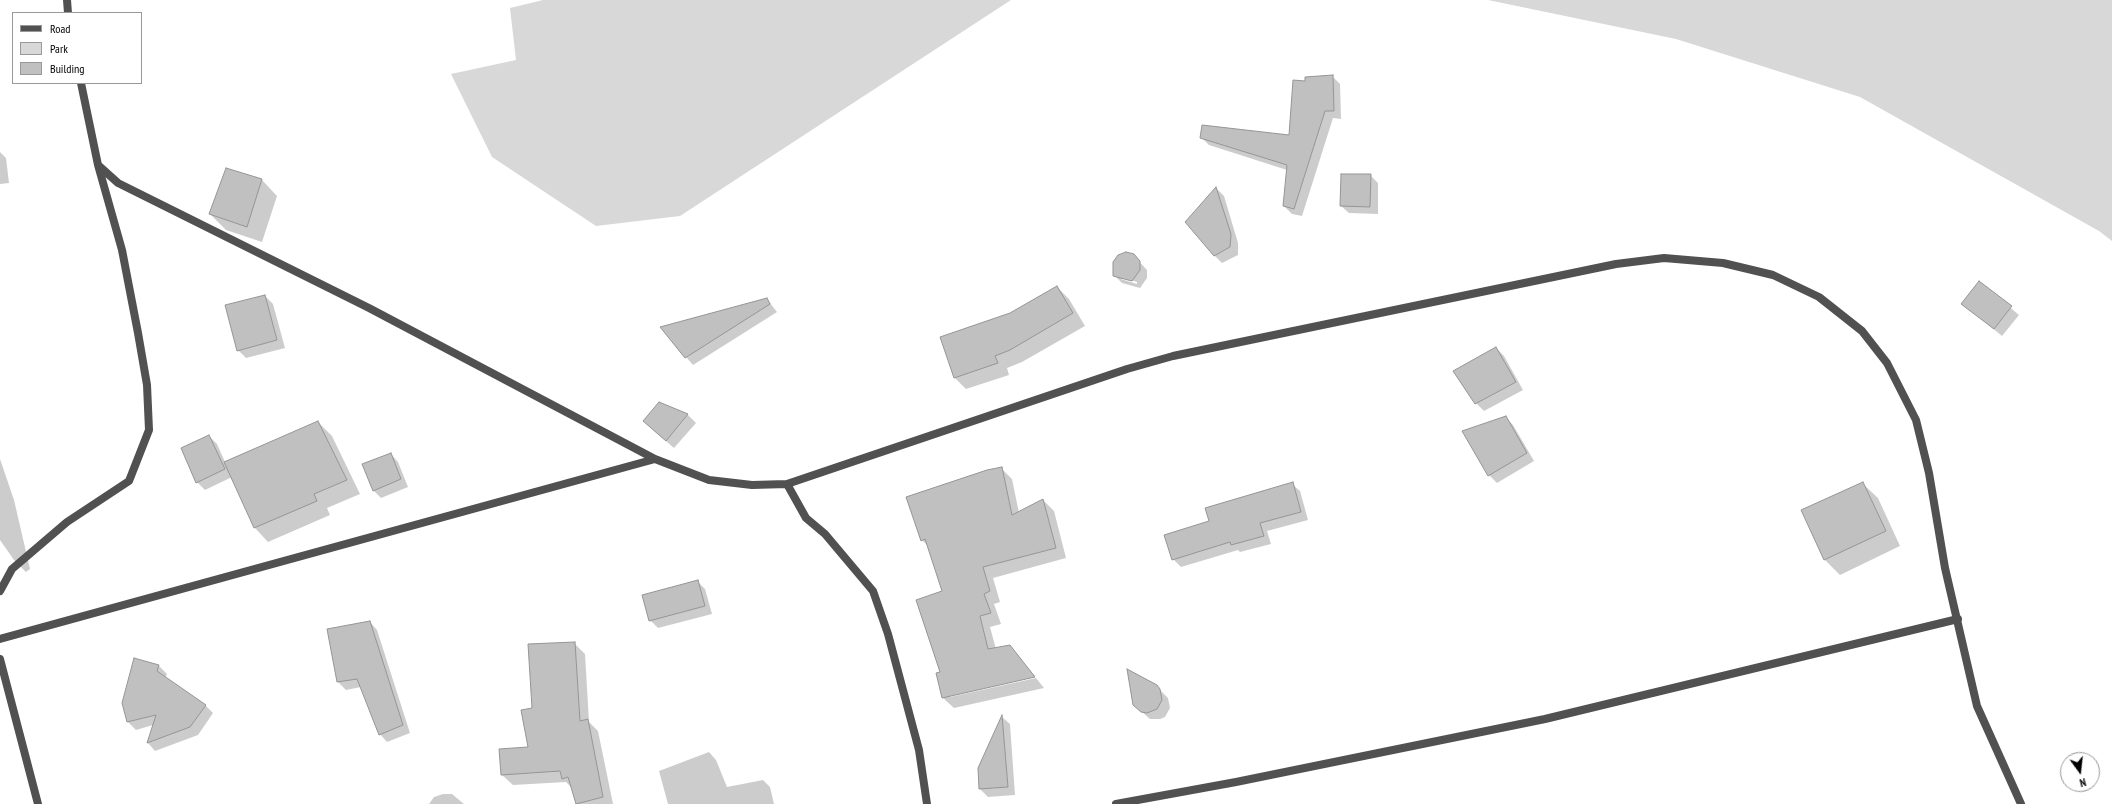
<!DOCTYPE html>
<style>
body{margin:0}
#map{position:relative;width:2112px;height:804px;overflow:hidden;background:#fff;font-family:"PT Sans Narrow",sans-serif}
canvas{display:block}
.legend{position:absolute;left:12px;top:12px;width:130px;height:72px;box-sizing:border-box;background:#fff;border:1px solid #999;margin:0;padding:5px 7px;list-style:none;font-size:12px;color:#000}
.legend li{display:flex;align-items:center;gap:8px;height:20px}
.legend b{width:20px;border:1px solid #999}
.north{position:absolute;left:2060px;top:752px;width:40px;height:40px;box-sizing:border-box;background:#fff;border:1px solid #999;border-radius:50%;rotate:165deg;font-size:11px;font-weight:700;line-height:16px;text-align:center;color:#000}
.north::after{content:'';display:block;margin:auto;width:14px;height:18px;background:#000;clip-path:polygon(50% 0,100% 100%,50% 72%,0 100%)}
</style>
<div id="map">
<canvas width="2112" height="804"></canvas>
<ul class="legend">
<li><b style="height:5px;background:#515151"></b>Road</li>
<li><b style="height:11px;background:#d8d8d8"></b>Park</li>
<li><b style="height:11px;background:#c0c0c0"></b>Building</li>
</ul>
<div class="north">N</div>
</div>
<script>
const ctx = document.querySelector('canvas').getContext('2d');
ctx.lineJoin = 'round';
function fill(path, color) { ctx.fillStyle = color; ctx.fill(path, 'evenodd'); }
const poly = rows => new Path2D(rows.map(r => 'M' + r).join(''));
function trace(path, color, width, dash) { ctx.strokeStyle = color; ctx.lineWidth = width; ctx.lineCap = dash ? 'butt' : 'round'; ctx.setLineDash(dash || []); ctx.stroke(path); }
const green = poly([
 [543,0,1011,0,680,216,596,226,492,157,451,74,516,60,510,8],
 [1488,0,2112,0,2112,241,2099,231,1860,97,1676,39]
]);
const shadow = poly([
 [1332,76,1340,84,1341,119,1333,118,1302,216,1292,214,1284,206,1287,170,1209,145,1201,137,1290,136,1306,82],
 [0,152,6,158,9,183,0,184],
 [227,169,262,180,277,196,262,242,226,230,210,214],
 [1370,175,1378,183,1378,214,1349,213,1341,206],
 [1216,188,1224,196,1238,243,1238,255,1222,263,1215,256],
 [1133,255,1147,270,1147,278,1140,288,1122,283,1114,275],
 [1121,277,1137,282,1137,284,1121,279],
 [1980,282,2019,315,2002,336,1963,304],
 [1057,287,1069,299,1085,326,1022,362,1007,368,1009,375,966,389,954,377,1011,314],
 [265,296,273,304,285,348,246,358,238,350],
 [767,299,777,312,693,365,686,357],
 [1496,348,1504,356,1523,390,1484,411,1476,403,1454,371],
 [659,404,688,415,696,423,674,448,652,429],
 [1505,417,1513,425,1534,461,1497,483,1489,475],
 [318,422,332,436,360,494,327,508,330,515,268,542,255,528,232,477,205,490,197,482,209,436,217,444,225,462],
 [391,454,398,462,408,487,381,498,373,490],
 [0,459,14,500,30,569,26,572,14,560,0,540],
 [1001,468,1012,479,1019,513,1043,500,1054,511,1066,558,993,578,1000,602,994,604,1001,624,990,627,996,649,1009,646,1035,676,950,695,950,697,1036,678,1044,688,954,708,943,698,941,672,943,592,929,547,922,540],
 [1862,483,1878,498,1900,546,1840,575,1825,560],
 [1292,484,1300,491,1308,520,1267,531,1271,544,1240,552,1238,550,1181,567,1173,559],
 [697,581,705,589,712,614,658,628,650,620],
 [370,622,377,630,410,733,387,742,380,734,361,687,346,690,338,682],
 [574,643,585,654,589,722,598,731,613,804,576,804,571,787,566,782,513,785,502,775,530,748],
 [135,659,159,666,167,674,165,678,205,705,213,713,198,735,155,751,148,743,153,725,136,730,128,722,123,703],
 [1156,686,1168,698,1170,708,1165,717,1160,719,1150,719,1134,705],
 [1002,717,1010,724,1015,795,988,797,980,789,979,768],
 [709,752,716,760,727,787,763,780,770,787,774,804,668,804,659,771],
 [443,794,452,794,464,804,429,804,434,797]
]);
const building = poly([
 [1333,75,1334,111,1325,111,1294,209,1283,206,1287,165,1200,138,1202,125,1289,135,1293,80,1305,81,1305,77,1333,75],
 [226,168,262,179,247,227,209,214,226,168],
 [1341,174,1371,174,1370,207,1340,206,1341,174],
 [1216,187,1231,234,1230,247,1214,256,1185,222,1216,187],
 [1126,252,1134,254,1140,261,1140,270,1132,281,1113,276,1113,262,1118,255,1126,252],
 [1979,281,2012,306,1994,329,1961,304,1979,281],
 [1057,286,1073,313,1010,350,995,356,998,363,954,378,940,337,1010,313,1057,286],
 [265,295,277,340,237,351,225,305,265,295],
 [767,298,770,304,685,358,660,327,767,298],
 [1496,347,1516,382,1475,404,1453,371,1496,347],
 [659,402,688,414,666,441,643,421,659,402],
 [1506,416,1527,453,1488,476,1462,431,1506,416],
 [318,421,347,480,314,494,317,501,254,528,224,462,318,421],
 [209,435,225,469,196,483,181,448,209,435],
 [391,453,401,479,373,491,362,464,391,453],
 [1002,467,1012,515,1043,499,1056,548,983,567,990,591,984,594,991,613,980,616,988,649,1010,645,1035,677,942,698,936,673,940,672,916,600,942,591,925,539,921,541,906,497,987,470,1002,467],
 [1293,482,1301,512,1260,523,1264,536,1231,545,1230,542,1172,560,1164,535,1209,521,1205,508,1293,482],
 [1863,482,1886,531,1824,560,1801,510,1863,482],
 [698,580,705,606,649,621,642,595,698,580],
 [370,621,403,725,379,735,357,679,337,682,327,629,370,621],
 [575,642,580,721,588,719,603,797,576,804,568,777,562,779,560,771,501,775,499,749,528,747,521,710,532,708,528,644,575,642],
 [134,658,159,665,157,671,206,705,190,727,147,743,156,715,127,722,122,703,134,658],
 [1127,669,1157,685,1160,689,1162,700,1157,709,1147,713,1141,712,1133,705,1127,669],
 [1002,715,1008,787,979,789,978,768,1002,715]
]);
const minor = poly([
 [67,0,68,13],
 [81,83,98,165,118,183,369,308,655,459,709,480,752,485,787,484,1127,369,1173,356,1616,264,1664,258,1723,263,1773,275,1819,297,1862,331,1887,363,1916,420,1929,473,1945,568,1977,706,2021,804],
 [787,484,806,518,825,534,873,591,888,634,919,750,927,804],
 [0,591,12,569,67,522,129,481,149,430,147,385,138,333,122,250,98,165],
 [0,639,655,459],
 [0,659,38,804],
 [1116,804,1236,782,1545,719,1958,619]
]);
fill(green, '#d8d8d8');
fill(shadow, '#0003');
fill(building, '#c0c0c0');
trace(building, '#959595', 1);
trace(minor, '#515151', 8);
</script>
